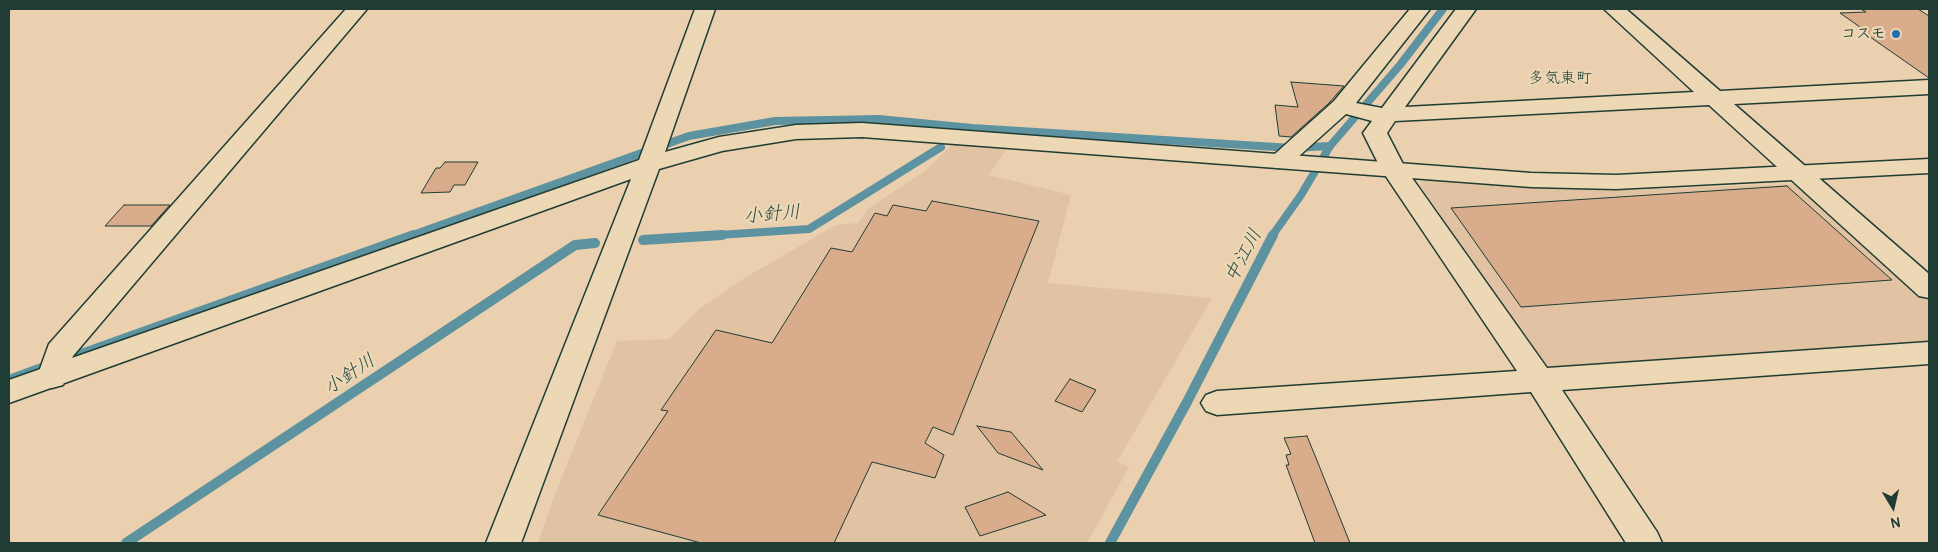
<!DOCTYPE html>
<meta charset="utf-8">
<style>
body{margin:0}
#map{position:relative;width:1938px;height:552px;overflow:hidden;background:#ead0ae;font-family:Pangolin,sans-serif}
canvas{display:block}
.frame{position:absolute;inset:0;border:10px solid #1f3d34;pointer-events:none}
.north{position:absolute;left:1868px;top:482px;width:50px;height:50px;-webkit-text-stroke:4px #edd8b6;paint-order:stroke;rotate:171deg;font-size:14px;font-weight:700;line-height:20px;text-align:center;color:#1f3d34}
.north::after{content:'';display:block;margin:auto;width:18px;height:22px;background:#1f3d34;clip-path:polygon(50% 0,100% 100%,50% 72%,0 100%)}
</style>
<div id="map">
<canvas width="1938" height="552"></canvas>
<div class="frame"></div>
<div class="north">N</div>
</div>
<script>
const ctx = document.querySelector('canvas').getContext('2d');
ctx.lineJoin = 'round';
function fill(path, color) { ctx.fillStyle = color; ctx.fill(path, 'evenodd'); }
const poly = rows => new Path2D(rows.map(r => 'M' + r).join(''));
function trace(path, color, width, dash) { ctx.strokeStyle = color; ctx.lineWidth = width; ctx.lineCap = dash ? 'butt' : 'round'; ctx.setLineDash(dash || []); ctx.stroke(path); }
function label(font, color, halo, rows, align = 'center') {
  ctx.font = font + ' Pangolin,"Klee One",sans-serif'; ctx.lineWidth = 4.5; ctx.setLineDash([]); ctx.textBaseline = 'middle'; ctx.strokeStyle = halo; ctx.fillStyle = color; for (const [text, x, y, turn = 0] of rows) {
    ctx.save(); ctx.translate(x, y); ctx.rotate((+turn || 0) * Math.PI / 180); ctx.textAlign = isNaN(turn) ? turn : align; if (halo) ctx.strokeText(text, 0, 0); ctx.fillText(text, 0, 0); ctx.restore();
  }
}
const built = poly([
 [953,144,1007,149,989,175,1071,195,1048,283,1212,298,1117,462,1129,467,1087,543,538,543,557,489,617,341,669,339,698,310,743,279,836,225,858,223,869,208,925,171],
 [1425,179,1629,190,1794,184,1808,189,1929,299,1929,342,1553,369,1540,362,1420,185]
]);
const streamFar1 = poly([
 [410,236,689,136,775,121,879,119,972,128,1292,148,1330,146],
 [703,236,809,229,941,147],
 [1272,236,1301,195,1330,146,1400,65,1443,9]
]);
const stream = poly([
 [643,240,722,235],
 [62,361,414,235],
 [9,380,50,365],
 [126,543,575,245,595,243],
 [1110,543,1187,402,1273,235]
]);
const building = poly([
 [1861,9,1918,9,1929,16,1929,78,1863,32,1867,32,1840,13,1866,12,1861,9],
 [1291,82,1344,86,1329,103,1291,137,1279,136,1275,105,1298,107,1291,82],
 [445,162,478,162,465,185,454,185,450,192,421,193,436,168,440,168,445,162],
 [1787,186,1892,280,1521,307,1451,208,1787,186],
 [932,201,1039,221,953,435,933,427,925,443,944,455,935,478,872,462,834,543,701,543,598,515,668,411,661,410,716,330,772,343,831,248,852,252,875,213,887,216,893,205,926,211,932,201],
 [124,205,170,205,151,226,105,226,124,205],
 [1070,379,1096,390,1082,412,1055,401,1070,379],
 [977,426,1011,432,1043,470,998,453,977,426],
 [1307,436,1318,463,1350,543,1315,543,1286,465,1289,465,1286,455,1291,454,1284,438,1307,436],
 [1008,492,1046,515,980,536,965,507,1008,492]
]);
const street = poly([
 [346,9,367,9,73,356,63,385,52,388,41,385,37,377,49,344,346,9],
 [1410,9,1430,9,1356,103,1382,108,1456,9,1476,9,1405,107,1694,92,1604,9,1626,9,1720,91,1929,80,1929,94,1734,104,1929,274,1929,298,1919,296,1709,105,1395,121,1387,133,1405,168,1547,368,1929,342,1929,364,1562,390,1657,532,1662,543,1626,543,1531,392,1217,415,1206,411,1201,403,1206,395,1217,391,1517,371,1381,169,1363,133,1372,121,1346,114,1288,166,1279,168,1270,166,1267,161,1334,101,1410,9]
]);
const secondary = poly([
 [695,9,715,9,665,152,719,137,796,125,862,123,1531,173,1616,175,1929,159,1929,173,1616,189,1531,187,862,137,796,139,722,151,659,169,521,543,486,543,631,179,9,403,9,380,639,160,695,9]
]);
const markers = [
 [1896,34,5,"#1f6fb2"]
];
const farPoinames = [
 ["コスモ",1886,34]
];
const farQuarternames = [
 ["多気東町",1560,79]
];
const waterNames = [
 ["小針川",772,215,-5],
 ["中江川",1244,256,-62],
 ["小針川",350,375,-34]
];
fill(built, '#e1c2a2');
trace(streamFar1, '#5d93a0', 8);
trace(stream, '#5d93a0', 10);
fill(building, '#d9ac8c');
trace(building, '#1f3d34', 1);
trace(street, '#1f3d34', 3);
trace(secondary, '#1f3d34', 3);
fill(street, '#edd8b6');
fill(secondary, '#edd8b6');
for (const [x, y, r, color] of markers) { const dot = new Path2D(); dot.arc(x, y, r, 0, 2 * Math.PI); ctx.fillStyle = color; ctx.fill(dot); trace(dot, '#edd8b6', 2); }
label('bold 15px', '#1f3d34', '#edd8b6', farPoinames, 'right');
label('16px', '#1f3d34', '#edd8b6', farQuarternames);
label('italic 19px', '#294b46', '#edd8b6', waterNames);
</script>
